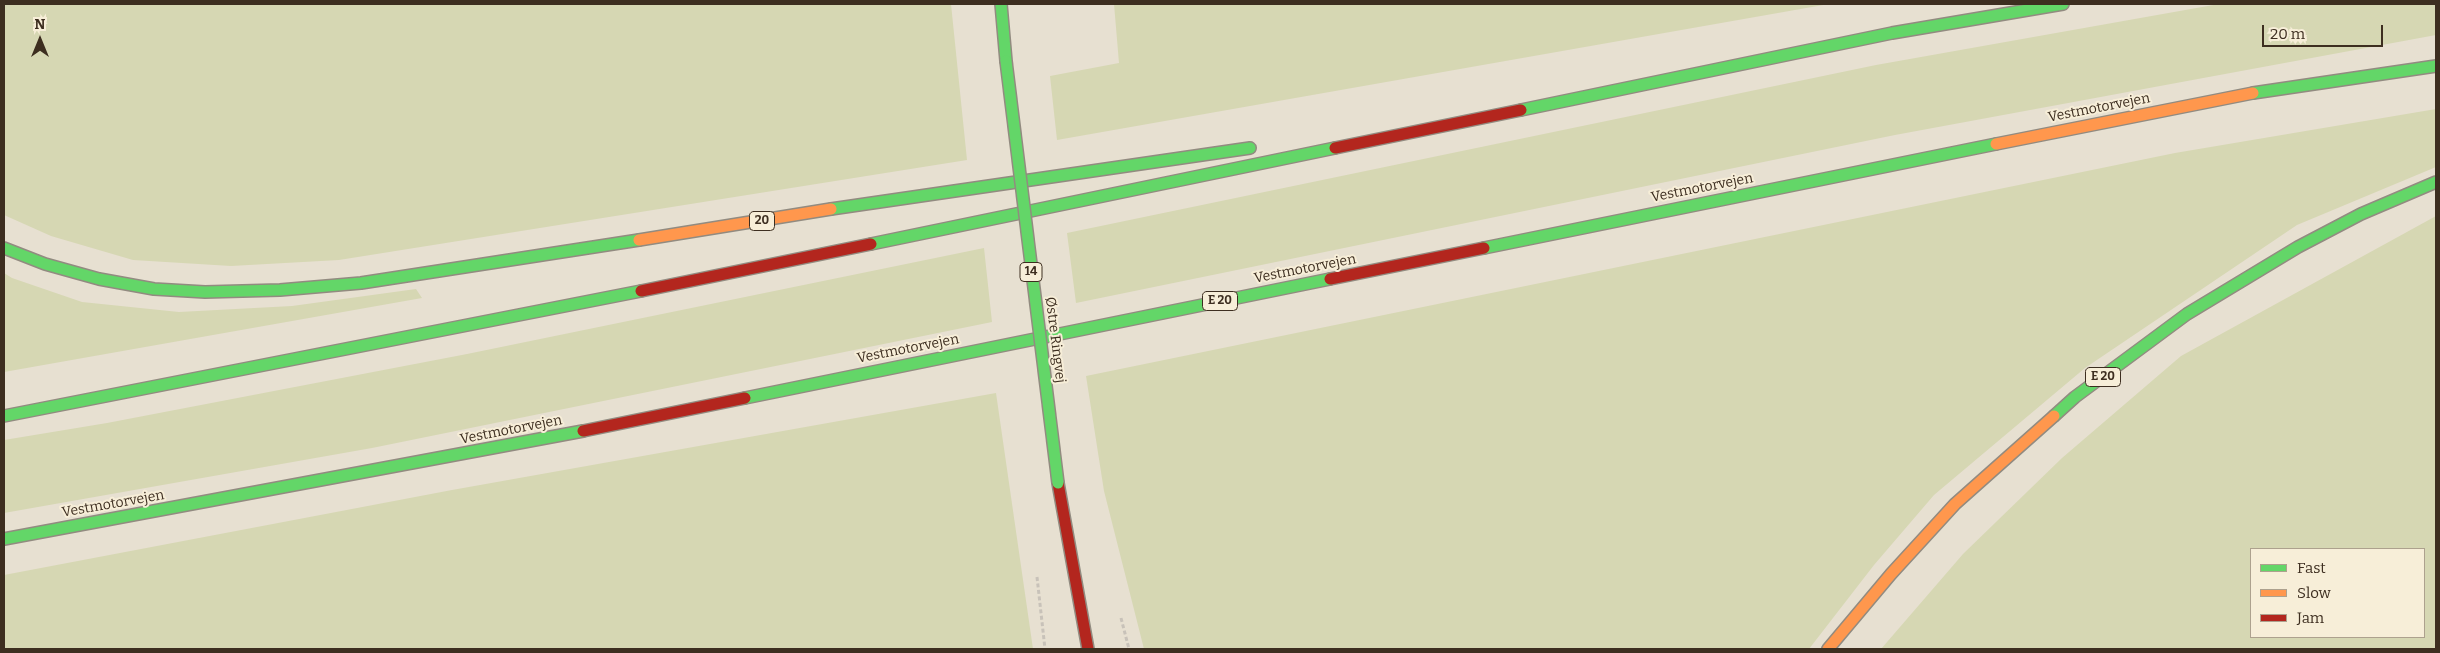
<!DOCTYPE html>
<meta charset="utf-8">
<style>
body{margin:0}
#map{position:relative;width:2440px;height:653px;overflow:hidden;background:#e7e0d1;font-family:Bitter,serif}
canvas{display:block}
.frame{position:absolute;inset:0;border:5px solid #3d2e20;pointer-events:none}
.legend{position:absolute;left:2250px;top:548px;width:175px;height:90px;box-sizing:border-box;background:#f7eed8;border:1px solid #ada18e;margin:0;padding:6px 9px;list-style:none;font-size:15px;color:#3d2e20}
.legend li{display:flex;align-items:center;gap:10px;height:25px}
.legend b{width:25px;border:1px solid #ada18e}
.north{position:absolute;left:15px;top:15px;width:50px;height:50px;-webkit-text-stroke:4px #f7eed8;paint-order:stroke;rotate:0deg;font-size:14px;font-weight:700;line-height:20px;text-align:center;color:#3d2e20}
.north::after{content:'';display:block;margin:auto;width:18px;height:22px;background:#3d2e20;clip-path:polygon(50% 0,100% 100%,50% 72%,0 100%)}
.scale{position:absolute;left:2262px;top:25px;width:121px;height:22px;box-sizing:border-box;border:2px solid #3d2e20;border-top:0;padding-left:6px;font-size:15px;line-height:18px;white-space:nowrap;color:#3d2e20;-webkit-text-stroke:4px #f7eed8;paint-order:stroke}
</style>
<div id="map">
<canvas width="2440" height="653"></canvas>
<div class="frame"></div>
<ul class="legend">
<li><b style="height:6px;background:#63d668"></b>Fast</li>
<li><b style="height:6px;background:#ff974d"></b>Slow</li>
<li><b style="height:6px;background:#b3261e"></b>Jam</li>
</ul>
<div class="north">N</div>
<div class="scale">20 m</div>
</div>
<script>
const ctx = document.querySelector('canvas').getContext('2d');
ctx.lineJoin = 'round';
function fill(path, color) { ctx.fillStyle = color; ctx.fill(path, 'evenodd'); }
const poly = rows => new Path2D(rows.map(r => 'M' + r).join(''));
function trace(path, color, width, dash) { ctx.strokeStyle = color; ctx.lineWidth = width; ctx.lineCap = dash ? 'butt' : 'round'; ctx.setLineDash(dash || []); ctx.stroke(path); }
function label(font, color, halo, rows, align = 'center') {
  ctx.font = font + ' Bitter,serif'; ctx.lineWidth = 4; ctx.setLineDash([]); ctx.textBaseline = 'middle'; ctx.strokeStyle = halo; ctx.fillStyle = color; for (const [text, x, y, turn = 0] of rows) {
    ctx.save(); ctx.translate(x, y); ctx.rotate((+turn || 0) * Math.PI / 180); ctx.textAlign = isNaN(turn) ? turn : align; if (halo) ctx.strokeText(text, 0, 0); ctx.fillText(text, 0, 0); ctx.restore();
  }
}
const green = poly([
 [4,4,951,4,967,160,339,260,231,266,133,260,51,236,4,215],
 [1114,4,1829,4,1057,140,1050,76,1119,63],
 [2219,4,2436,4,2436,35,1895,135,1076,303,1067,233,1876,65],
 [2436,109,2436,167,2297,225,2085,368,1934,495,1874,565,1809,649,1144,649,1104,491,1086,376,2175,153],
 [2436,216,2436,649,1881,649,1963,554,2062,458,2181,356],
 [2251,549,2424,549,2424,637,2251,637],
 [984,248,992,322,372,448,4,513,4,440,107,423,467,354],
 [4,273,12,278,82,302,179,312,292,306,416,289,422,298,4,372],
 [996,393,1033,649,4,649,4,575,452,490]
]);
const path = poly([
 [1037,577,1045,649],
 [1121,618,1129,649]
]);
const fast = poly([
 [1001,4,1006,61],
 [2253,93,2436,66],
 [1521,110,1892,33,2063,4],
 [831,209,1250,148],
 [871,244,1335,148],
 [4,248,45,264,99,279,154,289,205,292,280,290,361,283,639,240],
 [1484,248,1996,144],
 [745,398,1330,279],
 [4,416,641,291],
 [2054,416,2075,397,2187,314,2298,247,2361,214,2436,182],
 [4,539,583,431]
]);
const slow = poly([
 [1996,144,2253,93],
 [639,240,831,209],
 [1828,649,1891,574,1955,504,2054,416]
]);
const jam = poly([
 [1335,148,1521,110],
 [1330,279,1484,248],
 [641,291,871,244],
 [583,431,745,398],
 [1058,483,1088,649]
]);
const fastBridge = poly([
 [1006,61,1058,483]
]);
const shields = [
 [762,221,25],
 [1031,272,22],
 [1220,301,35],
 [2103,377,35]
];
const shieldNames = [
 ["20",762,221],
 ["14",1031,272],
 ["E 20",1220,301],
 ["E 20",2103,377]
];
const streetNames = [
 ["Vestmotorvejen",2099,108,-11],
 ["Vestmotorvejen",1702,188,-11],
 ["Vestmotorvejen",1305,269,-11],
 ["Østre Ringvej",1055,340,83],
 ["Vestmotorvejen",908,349,-11],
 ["Vestmotorvejen",511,430,-11],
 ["Vestmotorvejen",113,504,-10]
];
fill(green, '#d6d7b3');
trace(fast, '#928b80', 14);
trace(slow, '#928b80', 14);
trace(jam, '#928b80', 14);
trace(path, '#c8c2b9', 3, [4, 2.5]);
trace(fast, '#63d668', 11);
trace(slow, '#ff974d', 11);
trace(jam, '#b3261e', 11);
trace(fastBridge, '#928b80', 14, []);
trace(fastBridge, '#63d668', 11);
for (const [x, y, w] of shields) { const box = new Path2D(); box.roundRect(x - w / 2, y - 9.5, w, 19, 4); ctx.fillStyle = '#f7eed8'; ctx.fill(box); trace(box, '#3d2e20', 1); }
label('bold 12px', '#3d2e20', null, shieldNames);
label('14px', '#3d2e20', '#f7eed8', streetNames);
</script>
